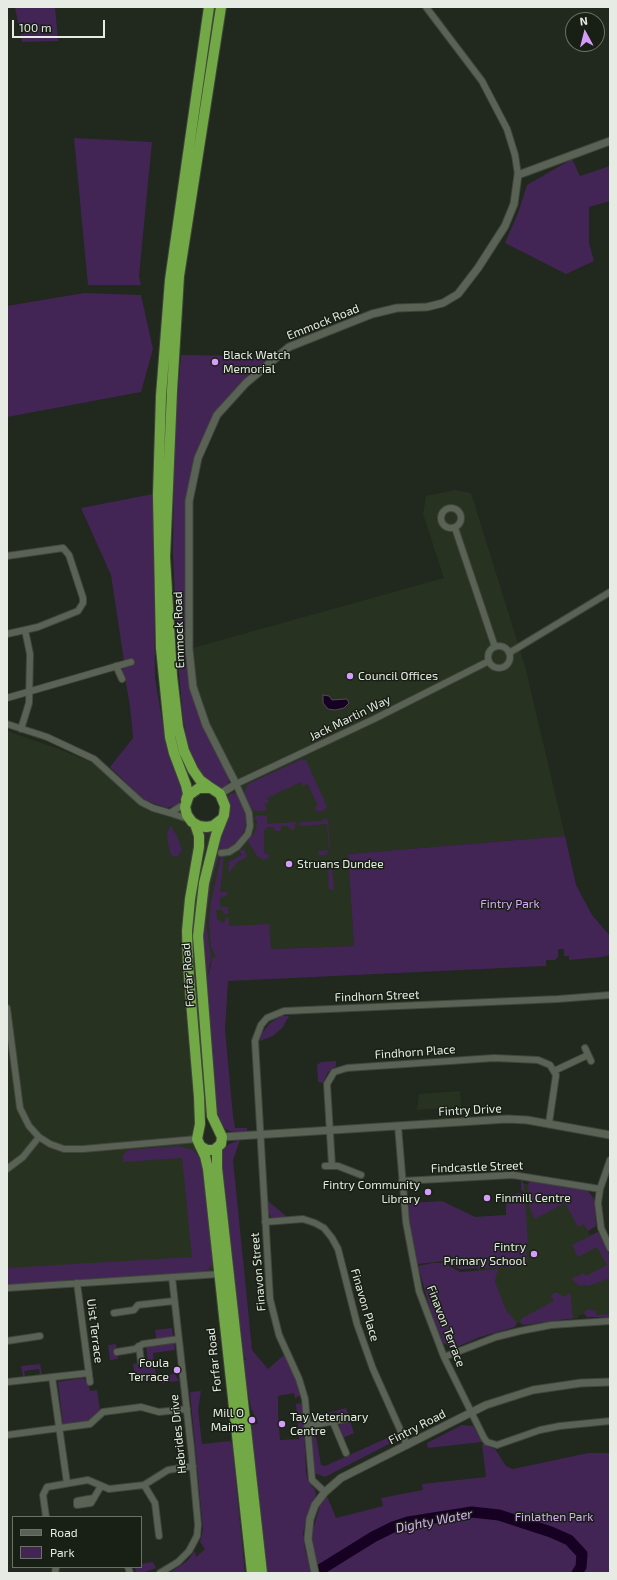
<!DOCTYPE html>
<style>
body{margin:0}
#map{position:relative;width:617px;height:1580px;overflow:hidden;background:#21281d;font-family:"Exo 2",sans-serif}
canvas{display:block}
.frame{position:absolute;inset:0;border:8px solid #e6ebe3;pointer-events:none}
.legend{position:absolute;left:12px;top:1516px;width:130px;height:52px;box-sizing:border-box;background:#181f14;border:1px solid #6a7167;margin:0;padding:5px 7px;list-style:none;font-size:12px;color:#e6ebe3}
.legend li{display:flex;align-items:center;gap:8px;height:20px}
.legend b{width:20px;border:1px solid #6a7167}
.north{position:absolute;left:565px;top:12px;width:40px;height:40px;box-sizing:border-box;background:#181f14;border:1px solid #6a7167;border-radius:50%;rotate:353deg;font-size:11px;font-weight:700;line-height:16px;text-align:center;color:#e6ebe3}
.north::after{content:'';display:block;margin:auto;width:14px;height:18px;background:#d59cfb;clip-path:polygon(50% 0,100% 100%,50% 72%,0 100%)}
.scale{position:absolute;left:12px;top:20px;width:93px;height:18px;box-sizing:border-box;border:2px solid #e6ebe3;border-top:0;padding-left:5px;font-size:12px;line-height:14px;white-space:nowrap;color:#e6ebe3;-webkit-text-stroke:3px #181f14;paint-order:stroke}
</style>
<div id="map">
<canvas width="617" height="1580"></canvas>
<div class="frame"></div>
<ul class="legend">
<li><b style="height:5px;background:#5a6255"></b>Road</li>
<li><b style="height:11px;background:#422555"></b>Park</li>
</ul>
<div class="north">N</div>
<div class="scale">100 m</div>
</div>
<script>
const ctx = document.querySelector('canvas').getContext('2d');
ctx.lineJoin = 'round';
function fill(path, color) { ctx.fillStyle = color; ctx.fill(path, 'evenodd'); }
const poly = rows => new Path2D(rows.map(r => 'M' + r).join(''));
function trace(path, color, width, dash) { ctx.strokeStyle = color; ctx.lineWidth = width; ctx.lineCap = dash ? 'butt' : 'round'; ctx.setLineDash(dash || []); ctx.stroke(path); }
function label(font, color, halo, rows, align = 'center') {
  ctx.font = font + ' "Exo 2",sans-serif'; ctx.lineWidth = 3; ctx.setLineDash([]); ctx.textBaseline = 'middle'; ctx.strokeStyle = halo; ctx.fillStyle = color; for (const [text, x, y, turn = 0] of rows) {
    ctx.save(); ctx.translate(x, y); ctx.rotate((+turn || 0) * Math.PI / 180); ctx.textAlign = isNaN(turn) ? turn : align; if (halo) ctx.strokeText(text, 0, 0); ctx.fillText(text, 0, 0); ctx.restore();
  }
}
const built = poly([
 [455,490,471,493,525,666,565,836,348,854,354,946,271,949,271,956,213,957,213,963,188,965,198,1133,220,1274,7,1288,7,731,59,749,108,769,142,801,170,813,185,807,192,822,217,823,223,797,239,789,206,725,193,687,189,649,444,578,423,514,426,496],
 [460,1091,461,1107,417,1110,419,1094],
 [521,1180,524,1184,528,1184,530,1181,587,1190,594,1199,596,1226,588,1231,590,1236,598,1232,610,1256,610,1317,586,1317,584,1314,579,1315,578,1318,524,1325,520,1323,517,1323,515,1327,477,1268,460,1269,457,1218,506,1215,506,1195,523,1193,523,1190,521,1190]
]);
const green = poly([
 [15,7,55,7,58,41,22,42],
 [74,138,152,142,139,276,141,285,88,285],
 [572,159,580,176,610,166,610,201,589,207,589,243,594,261,566,274,505,243,518,213,527,185],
 [84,293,141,295,153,349,141,392,7,417,7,306],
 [181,355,244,356,267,360,244,381,223,404,187,491,191,688,229,779,228,786,220,790,207,782,189,754,183,717,178,661,173,554,174,440],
 [153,494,155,678,166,744,180,783,183,797,177,805,167,808,144,800,110,767,133,738,130,706,125,678,122,671,123,667,132,664,131,659,124,661,111,575,81,508],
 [300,760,306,760,327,807,323,811,317,811,314,808,318,806,308,784,303,786,301,782,267,798,269,802,264,804,267,808,265,811,255,811,250,807,244,793,248,784],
 [231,794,237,794,246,815,245,828,239,840,228,848,221,849,211,883,206,922,211,958,207,979,213,957,216,957,211,947,209,922,211,902,221,857,224,856,220,892,227,892,227,896,220,897,220,907,228,907,228,914,224,914,222,910,216,910,217,919,224,923,227,917,229,917,229,926,269,924,271,949,354,946,348,854,565,836,576,885,592,915,610,936,610,955,602,957,569,960,569,956,564,956,564,949,558,949,558,957,555,960,546,960,546,966,228,981,225,1030,233,1116,235,1128,247,1128,247,1131,234,1132,227,1130,220,1124,214,1105,211,1066,212,1038,207,1019,202,947,208,882,229,806,227,798],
 [258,815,267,816,267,824,296,822,294,830,291,830,288,826,282,826,280,831,276,831,273,827,267,827,264,831,264,854,269,854,268,858,264,860,258,857,248,842,250,835,253,836,256,829,257,820,253,819],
 [323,818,328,820,330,847,329,850,325,855,319,855,318,851,329,850,327,824,300,826,300,822,323,821],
 [171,826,177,836,182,850,177,857,171,855,168,844,167,832],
 [239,850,245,850,247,857,237,862,228,874,229,861,242,855],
 [328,868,332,868,334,889,329,890],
 [281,1016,289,1016,283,1027,273,1036,260,1041,262,1033,270,1023],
 [336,1061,336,1066,328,1072,323,1083,318,1082,317,1065,321,1062],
 [240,1140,233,1160,252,1350,268,1369,284,1355,294,1375,300,1392,299,1396,295,1398,294,1393,278,1396,278,1413,280,1440,299,1439,296,1404,300,1403,303,1406,306,1472,308,1481,315,1490,316,1495,306,1518,303,1534,305,1550,311,1573,266,1573,251,1441,252,1425,258,1424,251,1408,248,1393,246,1393,243,1360,246,1360,243,1354,241,1336,220,1163,222,1150,229,1144],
 [178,1146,193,1150,201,1160,213,1263,209,1269,203,1272,7,1285,7,1268,192,1257,182,1158,123,1162,123,1155,128,1150],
 [521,1180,524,1184,528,1244,526,1245,527,1263,525,1266,460,1269,445,1261,417,1264,412,1239,408,1203,442,1201,475,1217,506,1215,506,1195,523,1193,523,1190,521,1190],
 [530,1181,587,1190,594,1199,596,1226,588,1231,584,1224,578,1227,565,1203,535,1219,530,1209,528,1184],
 [268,1201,286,1216,286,1218,271,1217,269,1214],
 [598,1232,610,1256,610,1278,588,1286,587,1285,581,1285,581,1287,571,1279,584,1273,586,1276,607,1265,597,1247,578,1257,572,1245],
 [433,1263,444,1263,460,1272,499,1269,496,1275,495,1282,506,1310,517,1323,515,1327,480,1337,454,1348,443,1343,431,1312,418,1266],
 [554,1293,558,1293,563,1297,570,1293,573,1318,524,1325,520,1323,522,1318,554,1301,551,1296],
 [589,1309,596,1311,596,1315,610,1314,610,1317,586,1317,584,1312],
 [172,1328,173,1337,156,1339,155,1330],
 [174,1342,175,1350,153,1353,156,1376,175,1374,179,1381,162,1383,161,1379,136,1382,133,1364,148,1361,146,1346],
 [116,1344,118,1359,110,1360,108,1345],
 [40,1364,42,1374,40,1374,39,1369,24,1371,25,1376,23,1376,21,1366],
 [83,1378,89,1384,90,1391,97,1390,100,1410,89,1421,63,1425,58,1382],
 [201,1391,198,1410,202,1444,230,1441,232,1444,245,1573,170,1573,187,1561,195,1551,196,1557,205,1549,200,1542,203,1530,190,1392],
 [346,1408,354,1433,343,1438,339,1425,347,1421,346,1415,337,1417,336,1412,325,1415,326,1419,317,1421,312,1420,311,1417],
 [462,1425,473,1426,482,1442,428,1448,427,1443],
 [327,1429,327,1431,316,1436,321,1465,325,1466,396,1434,397,1436,391,1443,325,1477,314,1473,312,1432],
 [482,1444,495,1449,506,1466,513,1469,588,1453,610,1453,610,1573,319,1573,313,1548,313,1530,320,1506,327,1496,336,1518,383,1506,381,1498,423,1490,422,1484,486,1477],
 [153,1562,156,1568,145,1572,136,1573,135,1567,141,1567,141,1564]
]);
const water = poly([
 [323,695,329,696,332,700,347,699,349,703,344,708,335,710,328,709,323,703,323,695]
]);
const river = poly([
 [315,1573,373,1537,393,1527,408,1522,472,1512,499,1515,551,1532,569,1540,582,1554,581,1567,577,1573]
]);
const minor = poly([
 [426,7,482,81,507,129,515,155,518,175],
 '441 518a10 10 0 1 1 20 0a10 10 0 1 1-20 0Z',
 [455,528,495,647],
 [7,556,63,548,69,555,83,598,83,603,78,611,38,627,25,630],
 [7,634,25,630,30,654,29,703,21,729],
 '488 657a11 11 0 1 1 22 0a11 11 0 1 1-22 0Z',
 [509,653,610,592],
 [116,666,122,679],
 [7,698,131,662],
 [7,724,47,737,94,759,141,802,153,808,170,813],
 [186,803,170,813,188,819],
 [221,853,229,852,237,847,248,834,250,826,249,813,236,784,374,719,489,661],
 [7,1008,20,1108,29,1126,39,1137,50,1144,64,1149,83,1149,197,1139],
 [585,1048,591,1061],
 [554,1071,588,1055],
 [398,1126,406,1222,419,1291,444,1357,484,1438,487,1442,497,1445,540,1430,560,1426,610,1421],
 [610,1160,600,1189,598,1203,601,1228,610,1248],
 [325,1166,338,1166,361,1175],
 [332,1166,327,1084,334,1072,347,1068,494,1058,538,1060,550,1065,556,1075,549,1123],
 [7,1169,23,1157,39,1137],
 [402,1181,513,1175,600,1189],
 [265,1222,303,1219,315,1223,324,1228,332,1238,338,1249,357,1324,373,1369,407,1445],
 [77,1283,90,1382],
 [7,1288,220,1274],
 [114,1313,134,1310,138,1305,174,1301],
 [7,1341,40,1336],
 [139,1346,141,1362],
 [117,1352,135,1349,143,1344,179,1339],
 [444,1357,496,1337,520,1331,551,1325,610,1321],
 [52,1377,67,1483],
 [7,1382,89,1373],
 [333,1422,346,1453],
 [307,1426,346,1419],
 [7,1435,90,1424,103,1412,141,1407,159,1412,187,1409],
 [144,1485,155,1503,159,1536],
 [325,1492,312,1480,305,1399,299,1379,279,1335,270,1299,255,1041,261,1025,267,1018,284,1011,558,999,610,995],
 [94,1498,77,1501,77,1505,91,1503,101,1486],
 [46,1517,43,1495,47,1487,88,1480,109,1489,144,1485,168,1470,193,1466],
 [128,1567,130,1573],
 [55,1573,56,1567],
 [160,1573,178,1562,189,1551,197,1536,198,1525,191,1448,172,1277]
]);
const tertiary = poly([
 [220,794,236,784,206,725,193,687,189,649,189,501,198,458,217,415,246,383,289,347,372,314,397,308,427,307,443,303,458,294,478,268,505,226,514,204,518,175,610,141],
 [222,1137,507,1119,527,1120,610,1135],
 [315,1573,308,1539,310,1519,315,1505,325,1492,341,1478,486,1405,533,1390,581,1383,610,1382]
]);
const trunk = poly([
 [211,788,200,780,193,770,184,751,178,727,172,676,165,557,172,391,179,276,221,7],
 [186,800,188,794,186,785,174,753,170,737,161,648,158,495,161,396,170,280,209,7],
 [195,824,199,836,199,847,190,899,187,931,188,965,199,1097,200,1124,197,1139,205,1156,208,1169,252,1573],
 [200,1146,207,1150,214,1150,221,1144,222,1137,212,1116,198,936,204,883,216,835,224,815,225,806,220,794,211,788,199,788,189,795,185,807,187,815,192,822,199,826,206,827,213,826,222,819],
 [217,1148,217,1168,262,1573]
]);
const markers = [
 [215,362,4,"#d59cfb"],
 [350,676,4,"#d59cfb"],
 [289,864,4,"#d59cfb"],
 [428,1192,4,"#d59cfb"],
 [487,1198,4,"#d59cfb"],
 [534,1254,4,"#d59cfb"],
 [177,1370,4,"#d59cfb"],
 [252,1420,4,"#d59cfb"],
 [282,1424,4,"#d59cfb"]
];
const streetNames = [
 ["Emmock Road",323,322,-22],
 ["Emmock Road",179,630,-92],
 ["Jack Martin Way",350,718,-26],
 ["Forfar Road",188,975,-94],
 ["Findhorn Street",377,996,-2],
 ["Findhorn Place",415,1052,-4],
 ["Fintry Drive",470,1110,-3],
 ["Findcastle Street",477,1167,-2],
 ["Finavon Street",258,1272,-95],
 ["Finavon Place",365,1305,74],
 ["Finavon Terrace",446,1326,69],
 ["Uist Terrace",95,1331,83],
 ["Forfar Road",214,1360,-96],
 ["Fintry Road",417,1427,-27],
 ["Hebrides Drive",178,1434,-96]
];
const poiNames = [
 ["Black Watch",223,355],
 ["Memorial",223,369],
 ["Council Offices",358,676],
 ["Struans Dundee",297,864],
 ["Fintry Community",420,1185,"right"],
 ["Library",420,1199,"right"],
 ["Finmill Centre",495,1198],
 ["Fintry",526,1247,"right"],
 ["Primary School",526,1261,"right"],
 ["Foula",169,1363,"right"],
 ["Terrace",169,1377,"right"],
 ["Mill O",244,1413,"right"],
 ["Mains",244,1427,"right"],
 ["Tay Veterinary",290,1417],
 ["Centre",290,1431]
];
const parkNames = [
 ["Fintry Park",510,904],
 ["Finlathen Park",554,1517]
];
const waterNames = [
 ["Dighty Water",434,1521,-11]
];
fill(built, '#283221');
fill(green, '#422555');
fill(water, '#160122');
trace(water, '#54475c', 1);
trace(river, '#160122', 11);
trace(minor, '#40453c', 8);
trace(tertiary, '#40453c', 9);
trace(trunk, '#40453c', 12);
trace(minor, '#5a6255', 6);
trace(tertiary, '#5a6255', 7);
trace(trunk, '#72a946', 10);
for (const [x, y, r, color] of markers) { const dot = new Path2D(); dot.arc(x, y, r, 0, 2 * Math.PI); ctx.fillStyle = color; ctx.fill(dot); trace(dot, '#181f14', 1.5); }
label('12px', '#e6ebe3', '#181f14', streetNames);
label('12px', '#e6ebe3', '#181f14', poiNames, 'left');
label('12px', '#daabfb', '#181f14', parkNames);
label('italic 13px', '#dcadfd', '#181f14', waterNames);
</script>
